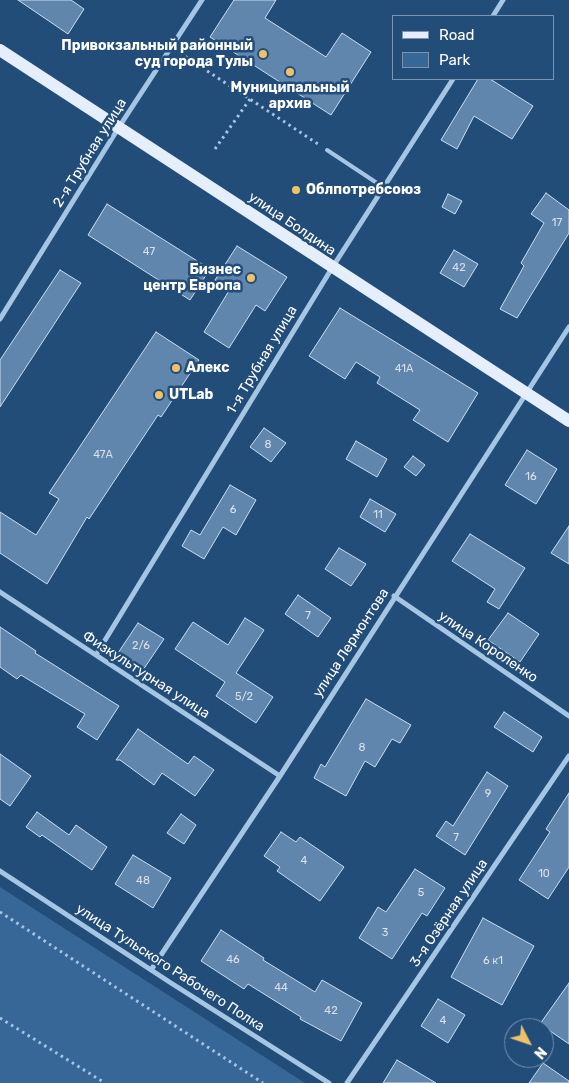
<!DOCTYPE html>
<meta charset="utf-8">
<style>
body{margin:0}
#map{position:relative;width:569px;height:1083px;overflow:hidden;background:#234d79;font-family:Rubik,sans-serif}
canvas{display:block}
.legend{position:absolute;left:392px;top:15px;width:162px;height:65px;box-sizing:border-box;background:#234d79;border:1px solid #7b94af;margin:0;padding:6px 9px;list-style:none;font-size:15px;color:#fff}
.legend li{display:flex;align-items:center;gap:10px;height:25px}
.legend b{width:25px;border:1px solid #7b94af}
.north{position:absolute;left:504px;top:1018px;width:50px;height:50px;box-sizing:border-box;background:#234d79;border:1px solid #7b94af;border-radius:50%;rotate:131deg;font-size:14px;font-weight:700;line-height:20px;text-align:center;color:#fff}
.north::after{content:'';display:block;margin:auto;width:18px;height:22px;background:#efc269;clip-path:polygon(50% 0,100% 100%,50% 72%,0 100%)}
</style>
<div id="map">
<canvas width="569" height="1083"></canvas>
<ul class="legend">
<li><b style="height:6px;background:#e5effc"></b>Road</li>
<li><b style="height:14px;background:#366797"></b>Park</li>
</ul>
<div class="north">N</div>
</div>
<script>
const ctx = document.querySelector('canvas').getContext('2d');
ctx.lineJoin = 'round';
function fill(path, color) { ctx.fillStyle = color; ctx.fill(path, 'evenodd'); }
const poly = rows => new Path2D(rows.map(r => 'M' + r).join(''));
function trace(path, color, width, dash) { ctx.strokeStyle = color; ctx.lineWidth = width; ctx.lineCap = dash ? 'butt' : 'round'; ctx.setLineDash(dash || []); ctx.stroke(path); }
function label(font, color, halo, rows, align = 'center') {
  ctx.font = font + ' Rubik,sans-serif'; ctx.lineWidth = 5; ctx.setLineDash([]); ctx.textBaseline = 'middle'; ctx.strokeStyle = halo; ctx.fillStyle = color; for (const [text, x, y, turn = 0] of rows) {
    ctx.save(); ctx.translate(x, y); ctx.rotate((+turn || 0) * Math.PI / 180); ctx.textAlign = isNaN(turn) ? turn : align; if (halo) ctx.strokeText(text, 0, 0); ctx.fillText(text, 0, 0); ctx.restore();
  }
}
const green = poly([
 [0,887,305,1083,0,1083]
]);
const building = poly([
 [18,0,71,0,84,9,68,34,18,0],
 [234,0,276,0,265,18,326,57,342,33,371,52,331,115,210,37,234,0],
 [478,79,490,79,533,106,512,139,474,116,457,149,441,140,478,79],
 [546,193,569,210,569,233,517,318,500,309,524,266,521,263,544,223,531,214,546,193],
 [448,194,462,201,455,214,442,207,448,194],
 [107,204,210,269,190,300,88,235,107,204],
 [237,246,287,277,265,311,256,305,229,348,204,332,230,289,215,280,237,246],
 [454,250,478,264,464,287,440,273,454,250],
 [60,270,81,283,0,407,0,360,60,270],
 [340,308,478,393,448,442,413,420,420,410,377,383,380,377,356,362,345,379,309,356,340,308],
 [156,332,199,360,161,417,158,415,89,519,87,517,47,584,0,553,0,512,36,535,59,499,49,493,156,332],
 [264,428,286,443,271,462,250,447,264,428],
 [356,441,387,459,377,477,346,459,356,441],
 [527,450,557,469,536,504,505,485,527,450],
 [413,456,425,465,416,476,404,467,413,456],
 [230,485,256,500,236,535,223,527,204,559,182,546,191,530,200,535,230,485],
 [370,499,396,514,385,532,360,517,370,499],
 [569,526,569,564,551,553,569,526],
 [470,534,525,568,499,609,487,602,495,589,452,561,470,534],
 [339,548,366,564,351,586,325,569,339,548],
 [298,595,331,618,318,637,285,614,298,595],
 [508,613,539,634,520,662,488,640,508,613],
 [245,618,264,630,236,673,273,697,256,723,216,696,225,682,175,649,193,622,228,645,245,618],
 [138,623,164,639,143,670,118,653,138,623],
 [0,627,36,651,35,653,119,706,97,740,77,727,85,714,21,675,17,679,0,667,0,627],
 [366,699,411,725,400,743,392,739,375,767,365,761,346,796,314,778,321,764,325,767,366,699],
 [504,712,542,737,533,752,494,727,504,712],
 [138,729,188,764,194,756,214,770,195,796,162,773,154,785,120,760,116,760,138,729],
 [0,754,31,776,10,806,0,799,0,754],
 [487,772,508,786,465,855,436,836,446,821,453,826,487,772],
 [569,793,569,867,548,899,519,880,550,832,546,829,569,793],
 [37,812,69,835,76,825,107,847,92,870,42,835,40,837,26,827,37,812],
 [181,814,196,825,184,844,167,833,181,814],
 [281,832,296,842,300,837,344,867,320,901,277,871,280,867,264,856,281,832],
 [133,855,171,878,153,908,115,884,133,855],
 [415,869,445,888,427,916,422,913,392,959,359,938,378,907,386,912,415,869],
 [483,918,534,946,502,1005,451,977,483,918],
 [221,930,264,958,263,960,315,992,322,980,362,1003,341,1041,300,1019,301,1017,248,984,244,989,201,961,221,930],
 [569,983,569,1044,540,1024,569,983],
 [438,999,465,1015,448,1043,421,1026,438,999],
 [397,1060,436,1083,383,1083,397,1060],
 [543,1063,569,1081,569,1083,529,1083,543,1063]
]);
const path = poly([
 [180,53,318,144],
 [215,149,250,99],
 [0,912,263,1083],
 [0,1018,105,1083]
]);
const service = poly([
 [327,150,383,187]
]);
const minor = poly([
 [493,16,503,0],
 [0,319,119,127,202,0],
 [0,592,280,776],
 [394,596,569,716],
 [96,655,332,268,453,79],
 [0,871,171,983,329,1083],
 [151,970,280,776,569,327],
 [347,1083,569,756]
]);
const primary = poly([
 [0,50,569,421]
]);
const markers = [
 [263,54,5,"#efc269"],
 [290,72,5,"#efc269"],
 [296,190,5,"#efc269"],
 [251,278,5,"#efc269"],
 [176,368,5,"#efc269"],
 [159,395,5,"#efc269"]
];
const numberNames = [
 ["17",557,223],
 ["47",149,252],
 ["42",459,268],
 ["41А",404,369],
 ["8",268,445],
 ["47А",103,455],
 ["16",531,477],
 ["6",233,510],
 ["11",378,515],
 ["7",308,616],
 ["2/6",141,646],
 ["5/2",244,697],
 ["8",362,748],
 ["9",488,794],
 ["7",456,838],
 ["4",304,861],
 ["10",544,874],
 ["48",143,881],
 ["5",421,893],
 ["3",385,933],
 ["46",233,960],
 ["6 к1",493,961],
 ["44",281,988],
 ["42",331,1011],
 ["4",443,1021]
];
const poiNames = [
 ["Привокзальный районный",253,46,"right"],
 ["суд города Тулы",253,62,"right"],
 ["Муниципальный",290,88,"center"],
 ["архив",290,104,"center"],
 ["Облпотребсоюз",306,190],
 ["Бизнес",241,270,"right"],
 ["центр Европа",241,286,"right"],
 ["Алекс",186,368],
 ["UTLab",169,395]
];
const streetNames = [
 ["2-я Трубная улица",90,153,-58],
 ["улица Болдина",292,224,34],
 ["1-я Трубная улица",262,360,-59],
 ["улица Лермонтова",351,643,-57],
 ["улица Короленко",488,647,34],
 ["Физкультурная улица",146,675,33],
 ["3-я Озёрная улица",449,913,-56],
 ["улица Тульского Рабочего Полка",170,968,33]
];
fill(green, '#366797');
fill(building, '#6086ad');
trace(building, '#c8def4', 1);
trace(path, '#a5c5e4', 3, [2.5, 4]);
trace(service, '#a5c5e4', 4);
trace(minor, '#a5c5e4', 5);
trace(primary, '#e5effc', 12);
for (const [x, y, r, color] of markers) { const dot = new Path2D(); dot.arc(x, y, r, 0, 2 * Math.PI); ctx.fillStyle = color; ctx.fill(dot); trace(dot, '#234d79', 2); }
label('11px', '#d7e1ea', null, numberNames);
label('bold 14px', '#fff', '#234d79', poiNames, 'left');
label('14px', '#fff', '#234d79', streetNames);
</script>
